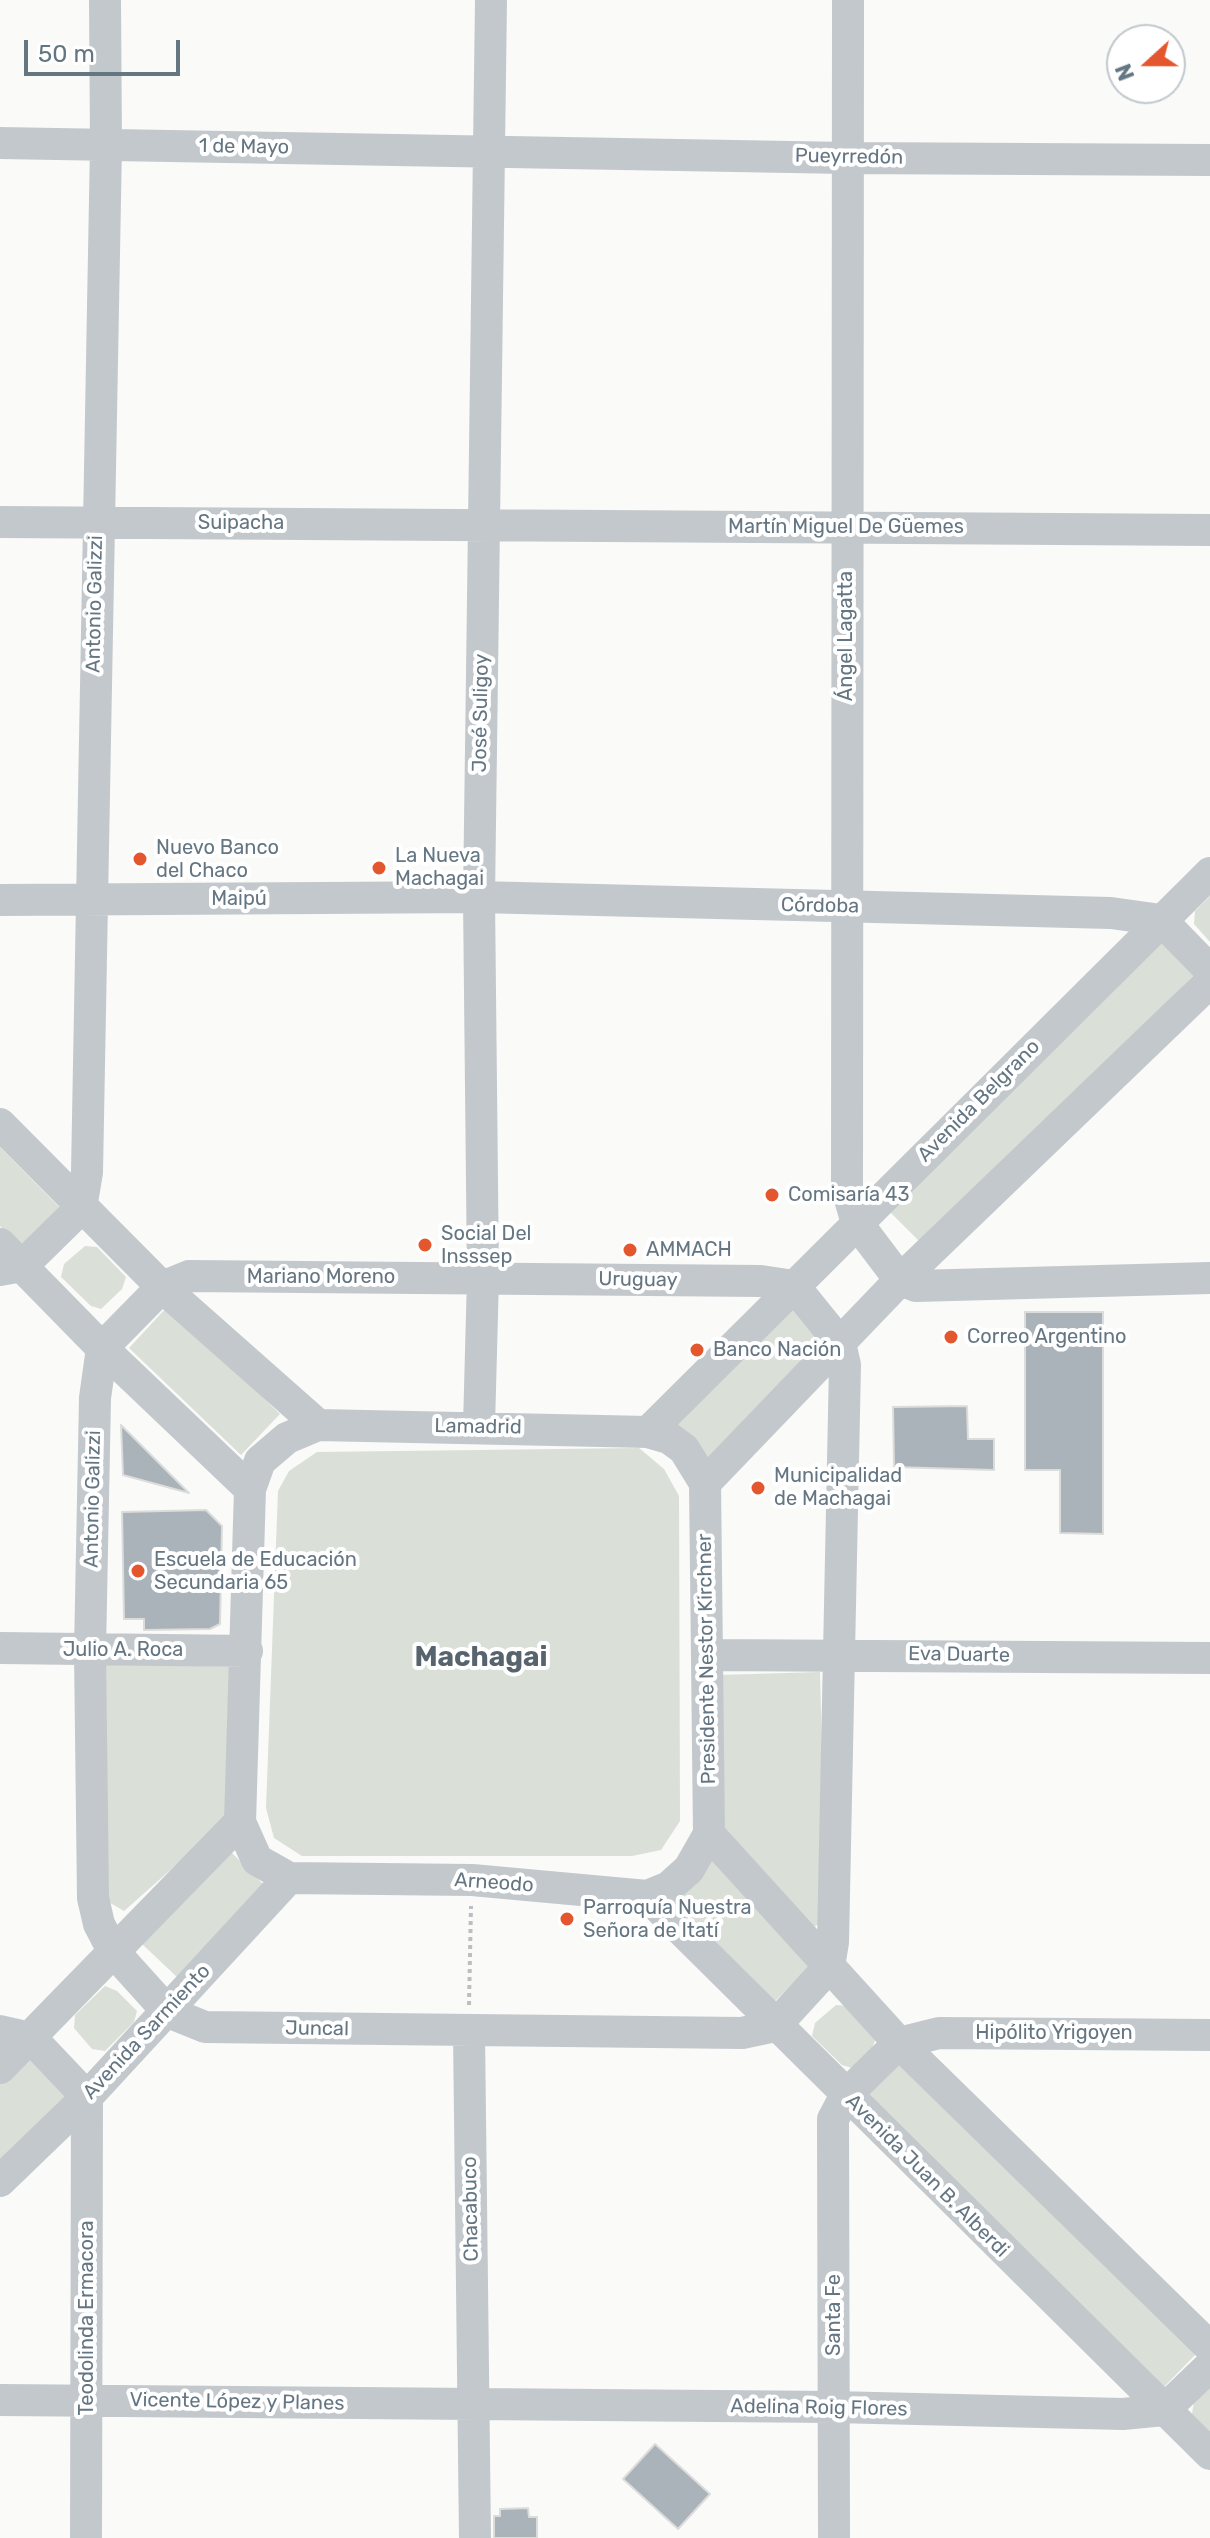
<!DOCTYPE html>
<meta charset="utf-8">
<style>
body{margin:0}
#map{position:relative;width:1210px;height:2538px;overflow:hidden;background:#fafaf8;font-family:Rubik,sans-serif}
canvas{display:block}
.north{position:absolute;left:1106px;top:24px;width:80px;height:80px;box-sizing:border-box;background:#fff;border:2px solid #c1c8cd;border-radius:50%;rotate:249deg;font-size:22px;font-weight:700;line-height:32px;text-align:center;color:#657683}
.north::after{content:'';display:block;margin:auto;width:28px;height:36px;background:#e4572e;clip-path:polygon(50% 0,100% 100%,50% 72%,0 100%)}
.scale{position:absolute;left:24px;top:40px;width:156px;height:36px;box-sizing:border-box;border:4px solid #657683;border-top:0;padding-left:10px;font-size:24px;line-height:28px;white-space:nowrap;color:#657683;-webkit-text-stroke:6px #fff;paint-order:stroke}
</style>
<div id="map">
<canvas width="1210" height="2538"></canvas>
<div class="north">N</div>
<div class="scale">50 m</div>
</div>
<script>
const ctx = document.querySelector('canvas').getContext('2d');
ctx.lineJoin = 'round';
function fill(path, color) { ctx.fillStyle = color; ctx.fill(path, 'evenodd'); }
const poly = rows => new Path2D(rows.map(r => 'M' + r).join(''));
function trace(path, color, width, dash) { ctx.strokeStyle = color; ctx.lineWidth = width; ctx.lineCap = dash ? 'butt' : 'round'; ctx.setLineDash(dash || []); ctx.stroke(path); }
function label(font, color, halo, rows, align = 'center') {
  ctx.font = font + ' Rubik,sans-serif'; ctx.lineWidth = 8; ctx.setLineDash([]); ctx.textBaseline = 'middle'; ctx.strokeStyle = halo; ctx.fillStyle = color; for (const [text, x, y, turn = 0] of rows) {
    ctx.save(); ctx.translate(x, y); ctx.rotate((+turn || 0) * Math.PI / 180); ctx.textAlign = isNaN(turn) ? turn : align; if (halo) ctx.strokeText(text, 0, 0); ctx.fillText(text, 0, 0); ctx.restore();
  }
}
const green = poly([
 [1210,896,1210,942,1194,924,1195,911],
 [1160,936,1196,973,922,1244,886,1208],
 [0,1147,65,1213,26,1252,0,1226],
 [85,1246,97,1247,126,1277,122,1289,101,1309,91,1306,61,1277,64,1264],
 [168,1306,280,1414,241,1455,129,1348],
 [791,1306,827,1343,708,1461,672,1425],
 [639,1448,664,1469,679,1496,680,1821,661,1850,632,1856,302,1856,274,1838,266,1808,278,1491,289,1471,317,1452],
 [105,1663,231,1667,227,1820,124,1911,107,1901],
 [820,1672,826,1919,811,1929,721,1831,719,1675],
 [229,1850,265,1886,178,1978,140,1942],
 [711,1859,813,1964,773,2003,672,1898],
 [105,1986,117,1991,137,2011,134,2022,105,2051,92,2049,74,2028,75,2015],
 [836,2005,849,2006,877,2036,872,2048,852,2068,842,2065,812,2036,815,2023],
 [31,2053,70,2093,0,2162,0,2083],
 [900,2060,1197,2353,1163,2388,867,2095],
 [1210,2387,1210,2432,1192,2414,1194,2401]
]);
const building = poly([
 [1025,1312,1103,1312,1103,1534,1060,1533,1060,1470,1025,1470,1025,1312],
 [967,1406,968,1439,994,1439,994,1470,894,1467,893,1407,967,1406],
 [121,1425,189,1493,123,1475,121,1425],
 [206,1510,222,1526,220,1624,210,1629,144,1630,144,1619,124,1619,122,1512,206,1510],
 [655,2444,710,2494,678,2529,623,2479,655,2444],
 [528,2508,529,2517,537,2517,537,2538,494,2538,494,2516,500,2516,500,2509,528,2508]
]);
const path = poly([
 [469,2005,471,1906]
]);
const minor = poly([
 [848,0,847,1189,857,1223,900,1280,916,1286,1210,1278],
 [0,143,847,158,1210,160],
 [0,522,1210,530],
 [0,900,479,897,1111,913,1161,920,1210,970],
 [0,1124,162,1287,318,1425],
 [0,1244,102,1348,250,1489],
 [0,1270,22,1266,81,1208,87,1172,106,145,105,0],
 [189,1276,761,1281,794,1286,840,1343,845,1365,833,1942,829,1967,775,2026,742,2033,205,2027,168,2012,113,1951,99,1924,93,1898,90,1651,95,1398,102,1348,162,1287,189,1276],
 [318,1425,648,1432,669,1438,684,1449,705,1483,709,1834,689,1869,669,1887,647,1896,472,1880,289,1878,257,1860,240,1822,250,1489,260,1461,287,1438,318,1425],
 [479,1426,483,1277,479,897,491,0],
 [648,1432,1210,873],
 [705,1483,900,1280,1210,982],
 [0,1648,247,1651],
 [707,1655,1210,1658],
 [709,1834,899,2043,1210,2347],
 [647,1896,1210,2454],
 [0,2031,31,2038,87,2097,86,2538],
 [469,2032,475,2538],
 [0,2068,240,1822],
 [0,2181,87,2097,289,1878],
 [0,2400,834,2407,1123,2414,1164,2410,1210,2366],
 [834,2538,833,2119,846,2095,899,2043,939,2033,1210,2035]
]);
const markers = [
 [140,859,8,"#e4572e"],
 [379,868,8,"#e4572e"],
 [772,1195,8,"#e4572e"],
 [425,1245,8,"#e4572e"],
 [630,1250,8,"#e4572e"],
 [951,1337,8,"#e4572e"],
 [697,1350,8,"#e4572e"],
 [758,1488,8,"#e4572e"],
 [138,1571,8,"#e4572e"],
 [567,1919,8,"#e4572e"]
];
const streetNames = [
 ["1 de Mayo",244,147,1],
 ["Pueyrredón",849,157,1],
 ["Suipacha",241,523],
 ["Martín Miguel De Güemes",846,527],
 ["Antonio Galizzi",95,604,-89],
 ["Ángel Lagatta",846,636,-90],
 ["José Suligoy",481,713,-89],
 ["Maipú",239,899],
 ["Córdoba",820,906,1],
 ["Avenida Belgrano",979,1101,-45],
 ["Mariano Moreno",321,1277],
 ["Uruguay",638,1280,1],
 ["Lamadrid",478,1427,1],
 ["Antonio Galizzi",93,1499,-89],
 ["Julio A. Roca",123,1650],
 ["Eva Duarte",959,1655,1],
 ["Presidente Nestor Kirchner",707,1659,-91],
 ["Arneodo",494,1883,4],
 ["Juncal",317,2029,1],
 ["Avenida Sarmiento",147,2032,-47],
 ["Hipólito Yrigoyen",1054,2033],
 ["Avenida Juan B. Alberdi",927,2176,45],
 ["Chacabuco",471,2209,-91],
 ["Santa Fe",834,2315,-90],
 ["Teodolinda Ermacora",87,2318,-90],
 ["Vicente López y Planes",237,2402,1],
 ["Adelina Roig Flores",819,2408,1]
];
const poiNames = [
 ["Nuevo Banco",156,848],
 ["del Chaco",156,871],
 ["La Nueva",395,856],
 ["Machagai",395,879],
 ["Comisaría 43",788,1195],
 ["Social Del",441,1234],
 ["Insssep",441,1257],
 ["AMMACH",646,1250],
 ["Correo Argentino",967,1337],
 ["Banco Nación",713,1350],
 ["Municipalidad",774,1476],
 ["de Machagai",774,1499],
 ["Escuela de Educación",154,1560],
 ["Secundaria 65",154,1583],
 ["Parroquía Nuestra",583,1908],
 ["Señora de Itatí",583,1931]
];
const districtNames = [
 ["Machagai",481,1658]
];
fill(green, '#dadfd7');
fill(building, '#aab3b9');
trace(building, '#dcdcda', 2);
trace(path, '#bbbfc2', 4, [4, 4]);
trace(minor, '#c3c8cc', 32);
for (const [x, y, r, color] of markers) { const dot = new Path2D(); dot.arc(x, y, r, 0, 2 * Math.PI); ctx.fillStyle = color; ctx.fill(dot); trace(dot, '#fff', 3); }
label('20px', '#657683', '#fff', streetNames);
label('20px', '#657683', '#fff', poiNames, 'left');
label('bold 28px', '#57646e', '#fff', districtNames);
</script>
